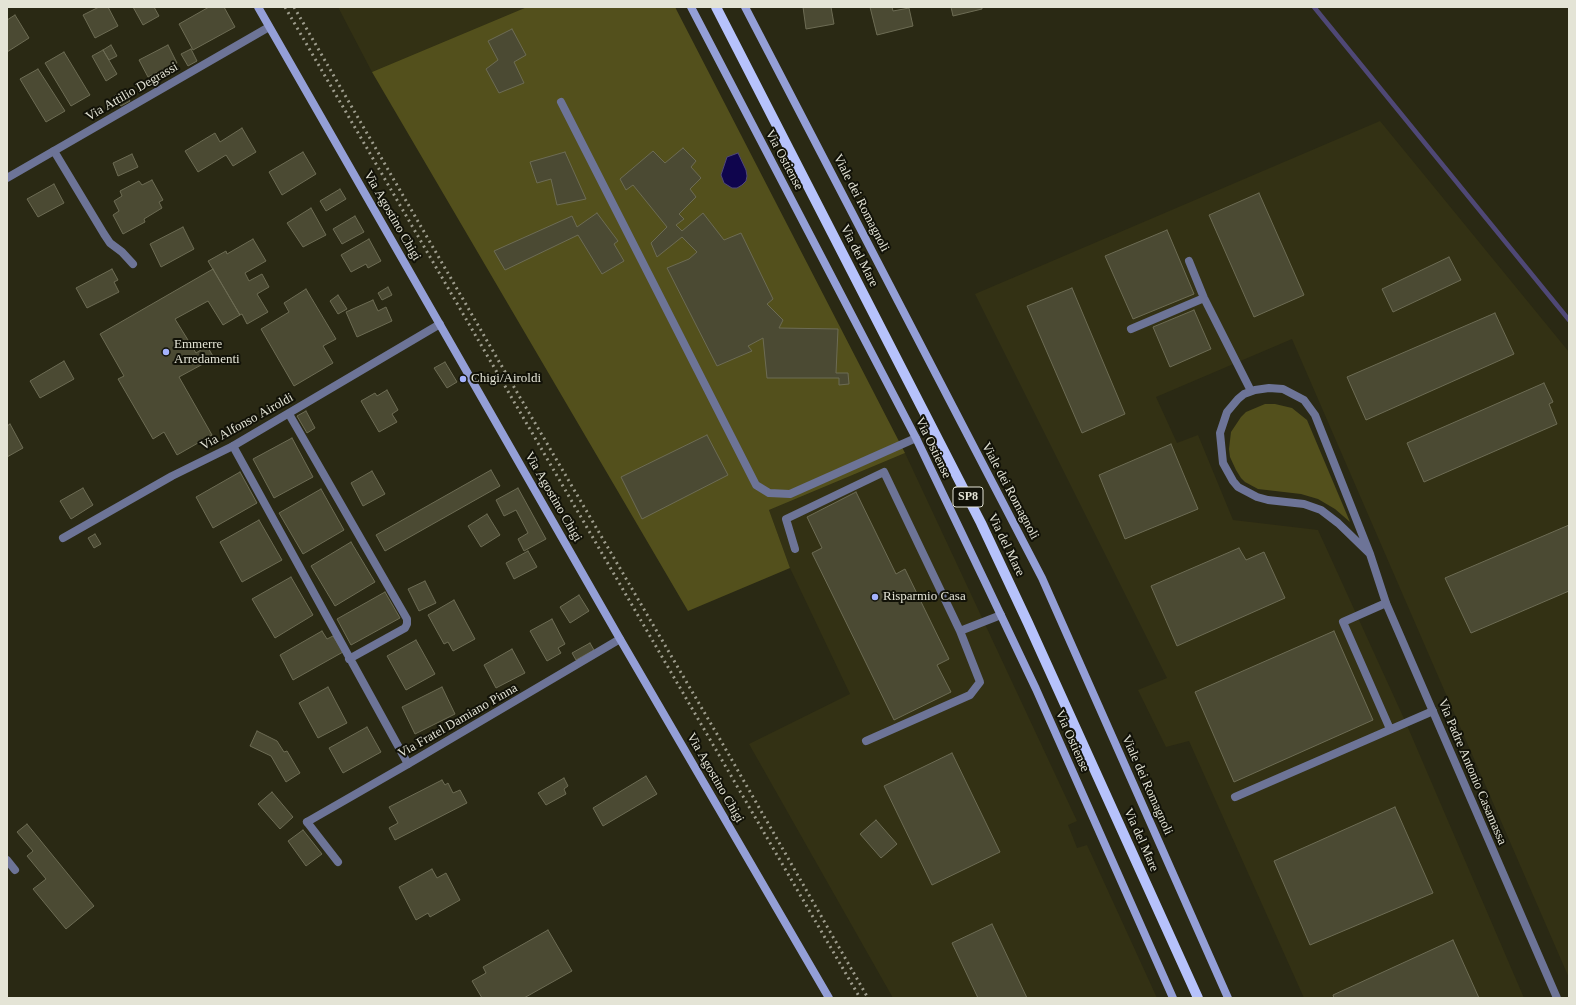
<!DOCTYPE html>
<style>
body{margin:0}
#map{position:relative;width:1576px;height:1005px;overflow:hidden;background:#2a2914;font-family:Georgia,serif}
canvas{display:block}
.frame{position:absolute;inset:0;border:8px solid #e4e4d6;pointer-events:none}
</style>
<div id="map">
<canvas width="1576" height="1005"></canvas>
<div class="frame"></div>
</div>
<script>
const ctx = document.querySelector('canvas').getContext('2d');
ctx.lineJoin = 'round';
function fill(path, color) { ctx.fillStyle = color; ctx.fill(path, 'evenodd'); }
const poly = rows => new Path2D(rows.map(r => 'M' + r).join(''));
function trace(path, color, width, dash) { ctx.strokeStyle = color; ctx.lineWidth = width; ctx.lineCap = dash ? 'butt' : 'round'; ctx.setLineDash(dash || []); ctx.stroke(path); }
function label(font, color, halo, rows, align = 'center') {
  ctx.font = font + ' Georgia,serif'; ctx.lineWidth = 4; ctx.setLineDash([]); ctx.textBaseline = 'middle'; ctx.strokeStyle = halo; ctx.fillStyle = color; for (const [text, x, y, turn = 0] of rows) {
    ctx.save(); ctx.translate(x, y); ctx.rotate((+turn || 0) * Math.PI / 180); ctx.textAlign = isNaN(turn) ? turn : align; if (halo) ctx.strokeText(text, 0, 0); ctx.fillText(text, 0, 0); ctx.restore();
  }
}
const built = poly([
 [338,7,527,7,372,72],
 [1380,121,1569,352,1569,978,1292,339,1156,397,1177,443,1198,435,1233,520,1318,530,1406,723,1524,998,1304,998,1189,741,1166,747,1138,690,1167,678,975,294],
 [905,453,1077,821,1068,825,1077,848,1087,845,1157,998,893,998,749,744,850,694,790,568,769,510]
]);
const green = poly([
 [527,7,675,7,905,453,769,510,790,568,688,611,372,72],
 [1265,404,1275,404,1292,408,1307,420,1350,522,1335,509,1318,499,1301,494,1258,489,1245,482,1241,478,1236,470,1230,457,1229,449,1231,432,1241,417,1246,412]
]);
const water = poly([
 [738,153,746,170,747,176,746,181,742,185,737,188,732,188,724,183,721,175,727,157,738,153]
]);
const stream = poly([
 [1314,7,1569,320]
]);
const building = poly([
 [99,7,108,7,118,26,95,38,83,15,99,7],
 [133,7,154,7,159,16,143,25,133,7],
 [209,7,224,7,235,27,193,50,179,24,209,7],
 [803,7,831,7,834,24,806,29,803,7],
 [870,7,892,7,893,11,909,8,913,26,877,35,870,7],
 [951,7,982,7,982,9,953,16,951,7],
 [15,15,29,38,7,52,7,20,15,15],
 [512,29,526,55,514,62,524,83,499,93,486,69,498,60,488,41,512,29],
 [111,45,117,56,109,60,103,50,111,45],
 [168,45,177,63,148,77,139,60,168,45],
 [191,49,197,61,188,66,181,54,191,49],
 [103,50,117,74,106,81,92,56,103,50],
 [64,52,90,95,71,106,45,63,64,52],
 [38,69,65,111,46,122,20,79,38,69],
 [124,90,130,101,121,106,114,96,124,90],
 [242,128,256,152,233,166,226,155,198,172,185,151,215,133,220,142,242,128],
 [683,148,696,161,691,167,701,178,690,189,696,197,679,214,684,219,676,225,682,231,703,213,724,240,741,233,773,299,767,304,783,320,779,328,838,329,836,373,848,373,849,384,839,385,839,378,767,378,763,338,748,346,752,351,717,366,667,268,689,259,697,252,682,237,657,257,651,243,667,227,633,185,626,190,620,179,653,151,665,163,683,148],
 [303,152,316,174,282,195,269,172,303,152],
 [565,152,586,199,557,205,551,179,537,183,530,162,565,152],
 [132,154,138,167,118,176,113,163,132,154],
 [152,180,163,200,159,202,162,208,144,219,145,222,123,234,113,215,119,211,114,201,122,196,120,191,139,181,142,185,152,180],
 [54,184,64,203,38,217,27,199,54,184],
 [340,189,346,199,326,211,320,201,340,189],
 [1259,193,1304,295,1254,317,1209,215,1259,193],
 [311,208,326,235,303,247,287,223,311,208],
 [597,213,618,241,614,244,624,261,602,274,578,235,505,270,494,251,572,216,577,227,597,213],
 [355,216,364,232,342,244,333,229,355,216],
 [183,227,194,249,161,267,150,244,183,227],
 [1167,230,1194,294,1133,319,1105,256,1167,230],
 [253,239,266,261,245,273,249,281,262,274,269,287,257,294,268,312,247,324,242,314,240,315,208,261,226,251,227,254,253,239],
 [369,239,381,261,368,268,366,264,351,272,341,255,369,239],
 [1449,257,1461,280,1393,312,1382,289,1449,257],
 [112,269,118,280,114,282,119,292,87,308,76,288,112,269],
 [213,269,240,315,223,325,208,301,175,319,196,353,207,346,214,358,179,377,212,435,177,455,164,432,153,439,118,379,124,376,100,334,213,269],
 [388,287,392,295,382,300,378,293,388,287],
 [1072,288,1125,414,1082,433,1027,306,1072,288],
 [306,289,336,339,323,346,333,363,294,386,261,329,289,312,284,303,306,289],
 [338,295,347,309,338,314,330,301,338,295],
 [373,300,378,311,386,307,392,321,357,337,346,312,373,300],
 [1194,310,1211,349,1170,367,1153,327,1194,310],
 [1495,313,1514,354,1366,420,1347,377,1495,313],
 [64,361,74,379,40,398,30,381,64,361],
 [445,362,457,382,447,388,434,368,445,362],
 [1544,383,1553,402,1549,404,1557,424,1424,482,1407,443,1544,383],
 [387,390,398,410,392,414,397,422,379,432,361,401,375,393,377,396,387,390],
 [306,411,315,428,307,433,297,416,306,411],
 [10,424,23,448,7,457,7,426,10,424],
 [707,435,728,475,642,519,621,477,707,435],
 [292,438,313,477,274,498,253,459,292,438],
 [1171,444,1198,509,1125,539,1099,475,1171,444],
 [491,470,500,486,385,551,376,535,491,470],
 [372,471,385,494,363,506,351,483,372,471],
 [240,472,257,503,213,528,196,497,240,472],
 [83,488,93,505,71,519,60,501,83,488],
 [518,488,546,539,524,551,518,539,528,533,516,510,504,516,496,500,518,488],
 [321,489,344,530,303,554,279,513,321,489],
 [856,492,896,574,905,569,949,659,937,665,951,692,894,720,812,553,822,548,807,517,856,492],
 [487,514,500,535,481,547,468,526,487,514],
 [259,520,282,560,242,582,220,542,259,520],
 [1569,525,1569,591,1471,633,1445,578,1569,525],
 [95,534,101,544,94,548,88,538,95,534],
 [351,542,375,582,335,606,311,566,351,542],
 [1239,548,1246,560,1264,552,1285,598,1177,646,1151,586,1239,548],
 [528,551,537,567,514,579,506,563,528,551],
 [291,577,313,615,275,638,252,599,291,577],
 [425,581,436,603,419,611,408,589,425,581],
 [385,592,400,618,351,645,337,619,385,592],
 [579,595,589,611,570,623,560,607,579,595],
 [454,600,475,639,453,651,448,642,444,644,428,615,454,600],
 [552,619,565,644,558,648,561,653,547,661,530,631,552,619],
 [322,631,327,639,333,636,343,652,293,680,280,655,322,631],
 [1334,631,1373,720,1234,782,1195,692,1334,631],
 [416,640,435,674,406,690,387,656,416,640],
 [590,643,594,650,576,660,572,653,590,643],
 [512,649,525,673,496,688,484,665,512,649],
 [328,687,347,723,318,738,299,703,328,687],
 [442,687,455,714,415,734,402,707,442,687],
 [367,727,381,752,343,773,329,748,367,727],
 [257,731,277,741,284,752,287,751,300,773,286,782,271,756,250,746,257,731],
 [952,753,1000,852,932,885,884,786,952,753],
 [646,776,657,794,603,826,593,808,646,776],
 [564,778,568,786,564,789,566,794,546,805,538,793,564,778],
 [442,780,445,785,448,783,453,793,460,790,467,803,395,840,389,828,398,823,389,807,442,780],
 [272,792,293,817,280,829,258,804,272,792],
 [1395,807,1433,893,1310,945,1274,861,1395,807],
 [876,820,897,844,881,858,860,834,876,820],
 [27,824,94,906,66,929,33,889,46,879,27,856,33,851,17,832,27,824],
 [303,830,322,854,306,866,288,841,303,830],
 [432,869,437,878,446,873,460,900,430,917,428,913,416,920,399,887,432,869],
 [992,924,1027,998,978,998,952,943,992,924],
 [548,930,572,971,524,998,482,998,472,981,486,973,483,967,548,930],
 [1453,940,1479,998,1334,998,1333,995,1453,940]
]);
const lane = poly([
 [561,102,756,485,769,493,790,494,916,438],
 [54,151,104,234,110,243,122,252,133,264],
 [1189,261,1204,298,1251,391],
 [1131,329,1204,298],
 [289,414,407,619,407,624,405,628,349,659],
 [233,446,408,764],
 [795,549,786,519,884,472,960,631,1001,615],
 [1386,603,1343,622,1390,729],
 [866,741,970,695,980,682,960,631],
 [1235,797,1433,711],
 [307,822,338,862],
 [7,860,15,870]
]);
const street = poly([
 [7,178,269,27],
 [63,538,172,476,233,446,440,324],
 [1370,554,1338,523,1321,510,1304,504,1268,500,1257,497,1238,487,1233,481,1223,463,1220,433,1227,412,1238,399,1244,394,1255,390,1269,388,1283,389,1304,400,1315,415,1370,554,1386,603,1557,998],
 [307,822,408,764,620,639]
]);
const secondary = poly([
 [258,7,620,639,829,998],
 [691,7,916,438,988,588,1036,689,1173,998],
 [745,7,1042,578,1228,998]
]);
const primary = poly([
 [716,7,981,523,1028,623,1198,998]
]);
const rail = poly([
 [285,7,860,998],
 [294,7,497,358,721,741,868,998]
]);
const markers = [
 [166,352,4,"#a4b2fc"],
 [463,379,4,"#a4b2fc"],
 [875,597,4,"#a4b2fc"]
];
const shields = [
 [968,497,30]
];
const shieldNames = [
 ["SP8",968,497]
];
const streetNames = [
 ["Via Attilio Degrassi",132,92,-30],
 ["Via Ostiense",784,160,62],
 ["Viale dei Romagnoli",861,203,63],
 ["Via Agostino Chigi",392,216,60],
 ["Via del Mare",859,256,63],
 ["Via Alfonso Airoldi",247,422,-29],
 ["Via Ostiense",933,448,64],
 ["Viale dei Romagnoli",1010,491,62],
 ["Via Agostino Chigi",553,497,60],
 ["Via del Mare",1006,545,64],
 ["Via Fratel Damiano Pinna",458,721,-30],
 ["Via Ostiense",1072,741,66],
 ["Via Padre Antonio Casamassa",1472,772,67],
 ["Via Agostino Chigi",715,778,60],
 ["Viale dei Romagnoli",1147,785,66],
 ["Via del Mare",1141,840,66]
];
const poiNames = [
 ["Emmerre",174,345],
 ["Arredamenti",174,360],
 ["Chigi/Airoldi",471,379],
 ["Risparmio Casa",883,597]
];
fill(built, '#333114');
fill(green, '#53501c');
fill(water, '#0f054d');
trace(water, '#4f4876', 1);
trace(stream, '#4f4876', 4.5);
fill(building, '#4b4a33');
trace(building, '#6d6c54', 1);
trace(lane, '#6d7497', 8);
trace(street, '#6d7497', 8);
trace(secondary, '#949fd7', 8);
trace(primary, '#b6c2fb', 10);
trace(rail, '#9e9d8d', 3, [2, 4]);
for (const [x, y, r, color] of markers) { const dot = new Path2D(); dot.arc(x, y, r, 0, 2 * Math.PI); ctx.fillStyle = color; ctx.fill(dot); trace(dot, '#121208', 1.5); }
for (const [x, y, w] of shields) { const box = new Path2D(); box.roundRect(x - w / 2, y - 10, w, 20, 3); ctx.fillStyle = '#121208'; ctx.fill(box); trace(box, '#e4e4d6', 1); }
label('bold 12px', '#e4e4d6', null, shieldNames);
label('13px', '#e4e4d6', '#121208', streetNames);
label('13px', '#e4e4d6', '#121208', poiNames, 'left');
</script>
